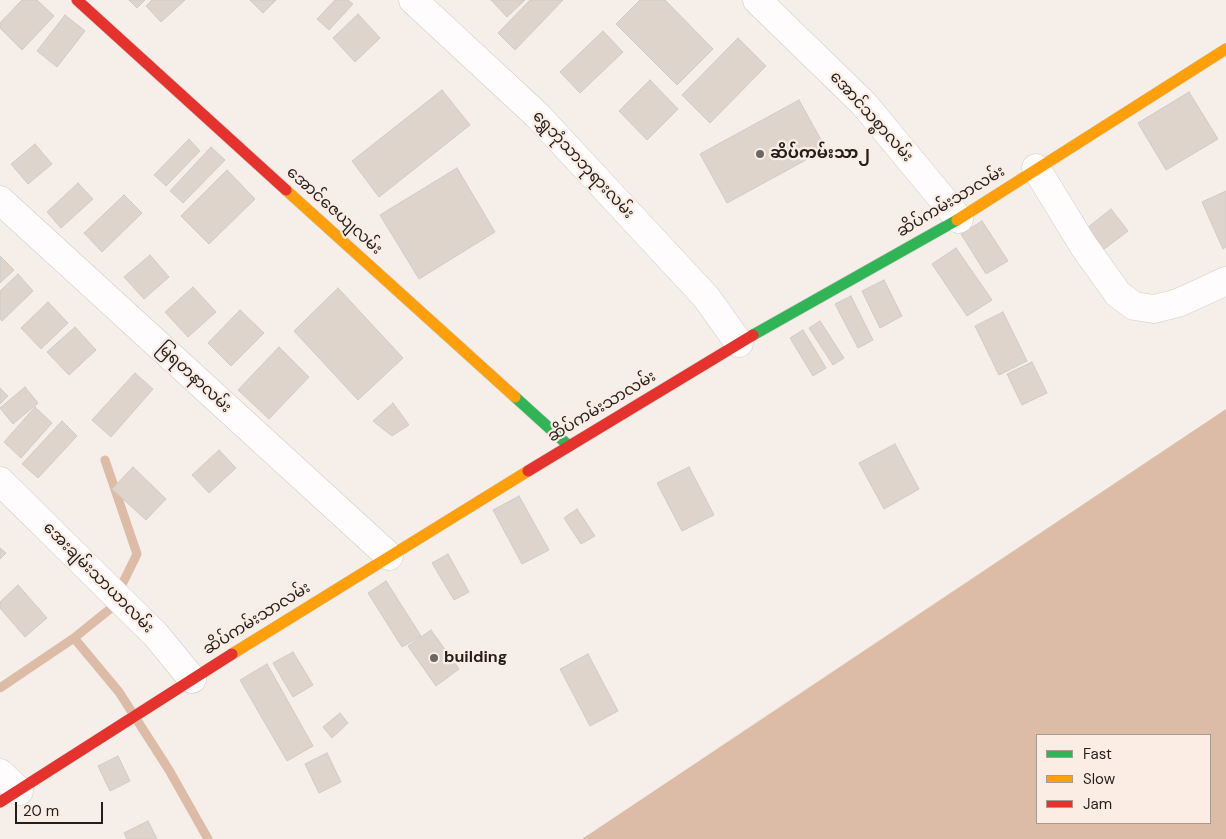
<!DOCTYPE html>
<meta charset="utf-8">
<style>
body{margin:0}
#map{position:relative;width:1226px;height:839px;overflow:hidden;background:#f5eee9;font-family:"DM Sans",sans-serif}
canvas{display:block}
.legend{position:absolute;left:1036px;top:734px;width:175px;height:90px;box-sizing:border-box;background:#fbede3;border:1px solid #a59b93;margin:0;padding:6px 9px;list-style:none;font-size:15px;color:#241f1c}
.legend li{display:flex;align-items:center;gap:10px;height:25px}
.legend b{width:25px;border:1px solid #a59b93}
.scale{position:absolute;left:15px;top:802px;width:88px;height:22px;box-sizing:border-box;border:2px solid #241f1c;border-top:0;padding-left:6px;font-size:15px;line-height:18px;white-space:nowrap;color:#241f1c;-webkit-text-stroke:4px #fbede3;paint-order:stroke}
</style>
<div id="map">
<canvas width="1226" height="839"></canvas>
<ul class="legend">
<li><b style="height:6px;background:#30b455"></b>Fast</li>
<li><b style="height:6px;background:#ff9f0a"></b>Slow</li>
<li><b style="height:6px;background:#e5322d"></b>Jam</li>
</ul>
<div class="scale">20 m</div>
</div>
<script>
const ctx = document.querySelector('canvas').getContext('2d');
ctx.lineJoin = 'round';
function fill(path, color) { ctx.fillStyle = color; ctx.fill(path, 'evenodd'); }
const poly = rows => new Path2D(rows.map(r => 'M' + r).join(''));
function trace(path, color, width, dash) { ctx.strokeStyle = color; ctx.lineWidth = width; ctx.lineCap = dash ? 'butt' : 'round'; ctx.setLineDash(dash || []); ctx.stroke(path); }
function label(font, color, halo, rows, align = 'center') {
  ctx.font = font + ' "DM Sans","Noto Sans Myanmar",sans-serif'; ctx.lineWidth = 4.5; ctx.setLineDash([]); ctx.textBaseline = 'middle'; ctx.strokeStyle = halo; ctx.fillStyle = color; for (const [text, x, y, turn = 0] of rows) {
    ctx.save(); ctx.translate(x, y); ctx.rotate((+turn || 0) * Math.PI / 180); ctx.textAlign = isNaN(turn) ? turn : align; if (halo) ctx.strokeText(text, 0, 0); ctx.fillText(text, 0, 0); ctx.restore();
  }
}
const water = poly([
 [1226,409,1226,839,582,839],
 [1037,735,1210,735,1210,823,1037,823]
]);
const stream = poly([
 [74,638,119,692,169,770,208,839],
 [0,688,74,638,110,609,137,554,105,460]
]);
const building = poly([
 [22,0,37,0,54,16,22,50,0,28,0,23,22,0],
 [129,0,145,0,137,8,129,0],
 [152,0,185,0,161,22,146,6,152,0],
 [250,0,276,0,263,13,250,0],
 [335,0,348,0,353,4,329,30,317,19,335,0],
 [491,0,525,0,507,17,491,0],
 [530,0,563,0,515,50,498,33,530,0],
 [640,0,665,0,713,49,677,85,616,24,640,0],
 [358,14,380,38,355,62,333,38,358,14],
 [65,15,85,31,57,67,37,51,65,15],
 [603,31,623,52,580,93,560,72,603,31],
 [738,38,766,66,710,123,682,95,738,38],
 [650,80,678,109,647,140,619,111,650,80],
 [442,90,470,125,379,197,352,161,442,90],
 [1189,92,1218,139,1166,170,1138,123,1189,92],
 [799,100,826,149,727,203,700,154,799,100],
 [189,139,200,151,166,186,154,175,189,139],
 [35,144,52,164,28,184,11,164,35,144],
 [211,147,225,160,183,203,170,191,211,147],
 [457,168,495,232,419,279,380,215,457,168],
 [227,170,255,199,209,244,181,216,227,170],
 [78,183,93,199,61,228,47,212,78,183],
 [1226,191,1226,247,1223,249,1202,202,1226,191],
 [124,195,142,213,102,252,84,233,124,195],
 [1111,209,1128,231,1103,250,1087,228,1111,209],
 [982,221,1008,261,986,274,961,234,982,221],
 [956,248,992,300,967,316,932,264,956,248],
 [150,255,169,277,144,299,124,277,150,255],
 [0,256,14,270,0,283,0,256],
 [18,274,33,291,2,321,0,318,0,291,18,274],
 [884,280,902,316,880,328,862,291,884,280],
 [193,287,216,312,188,337,165,312,193,287],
 [338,288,403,358,358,400,294,331,338,288],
 [851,296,873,340,858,348,835,304,851,296],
 [48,302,68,323,41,349,21,328,48,302],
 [240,310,264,333,231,366,208,343,240,310],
 [1003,312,1027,361,999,375,975,326,1003,312],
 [820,321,844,358,833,365,809,328,820,321],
 [75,327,96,350,69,375,47,352,75,327],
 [803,330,826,368,813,376,790,338,803,330],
 [279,347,309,377,269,419,238,390,279,347],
 [1032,362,1047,393,1022,405,1007,374,1032,362],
 [135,373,153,389,111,437,92,420,135,373],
 [25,387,38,403,13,424,0,408,25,387],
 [0,388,8,396,0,404,0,388],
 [393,403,409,425,392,436,373,421,393,403],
 [35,407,52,423,21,458,4,442,35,407],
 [62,421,77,436,38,478,22,464,62,421],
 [895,444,919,489,884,509,859,463,895,444],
 [219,450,236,468,209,493,192,475,219,450],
 [133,467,166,499,146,520,112,489,133,467],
 [689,467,714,515,682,531,657,483,689,467],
 [519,496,549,550,522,564,493,510,519,496],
 [577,509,595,536,581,544,564,518,577,509],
 [0,548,6,553,0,559,0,548],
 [448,554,469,592,454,600,432,563,448,554],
 [386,581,421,636,402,647,368,593,386,581],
 [18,585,47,618,25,637,0,608,0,602,18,585],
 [431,630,459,669,436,686,408,646,431,630],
 [293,652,313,685,293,697,273,663,293,652],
 [588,654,618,711,590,726,560,669,588,654],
 [267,664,313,746,287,761,240,680,267,664],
 [340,713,348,723,332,738,323,727,340,713],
 [327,753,341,782,319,793,305,764,327,753],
 [118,756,130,781,110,791,98,766,118,756],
 [148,821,157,839,127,839,124,833,148,821]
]);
const street = poly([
 [413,0,537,115,706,297,739,343],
 [757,0,864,104,959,219],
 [1036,168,1083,245,1118,294,1134,306,1154,309,1178,303,1226,281],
 [0,200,389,556],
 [0,481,156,635,192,679],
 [0,773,19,791]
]);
const fast = poly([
 [753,335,957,220],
 [515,397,569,446]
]);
const slow = poly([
 [286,190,515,397],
 [957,220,1226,49],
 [232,654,528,471]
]);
const jam = poly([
 [77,0,286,190],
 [528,471,753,335],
 [0,802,232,654]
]);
const markers = [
 [760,154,5,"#6d6764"],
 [434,658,5,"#6d6764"]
];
const streetNames = [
 ["အောင်သစ္စာလမ်း",871,117,48],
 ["ရွှေဘုံသာဘုရားလမ်း",583,165,47],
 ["ဆိပ်ကမ်းသာလမ်း",951,202,-31],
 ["အောင်ဇေယျလမ်း",334,211,42],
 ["မြရတနာလမ်း",194,378,43],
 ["ဆိပ်ကမ်းသာလမ်း",602,407,-31],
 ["အေးချမ်းသာယာလမ်း",98,578,45],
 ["ဆိပ်ကမ်းသာလမ်း",257,619,-32]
];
const poiNames = [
 ["ဆိပ်ကမ်းသာ၂",770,154],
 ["building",444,658]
];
fill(water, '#dcbca6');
trace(stream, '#dcbca6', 9);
fill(building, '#dfd4cc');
trace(building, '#d0cac6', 1);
trace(street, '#d2ccc8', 29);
trace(fast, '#d2ccc8', 12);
trace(slow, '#d2ccc8', 12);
trace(jam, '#d2ccc8', 12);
trace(street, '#fefcfc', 28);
trace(fast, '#30b455', 11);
trace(slow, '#ff9f0a', 11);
trace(jam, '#e5322d', 11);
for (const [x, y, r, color] of markers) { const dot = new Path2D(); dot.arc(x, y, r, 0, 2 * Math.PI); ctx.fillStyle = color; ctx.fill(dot); trace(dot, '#fbede3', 2); }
label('16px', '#241f1c', '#fbede3', streetNames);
label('bold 16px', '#241f1c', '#fbede3', poiNames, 'left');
</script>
